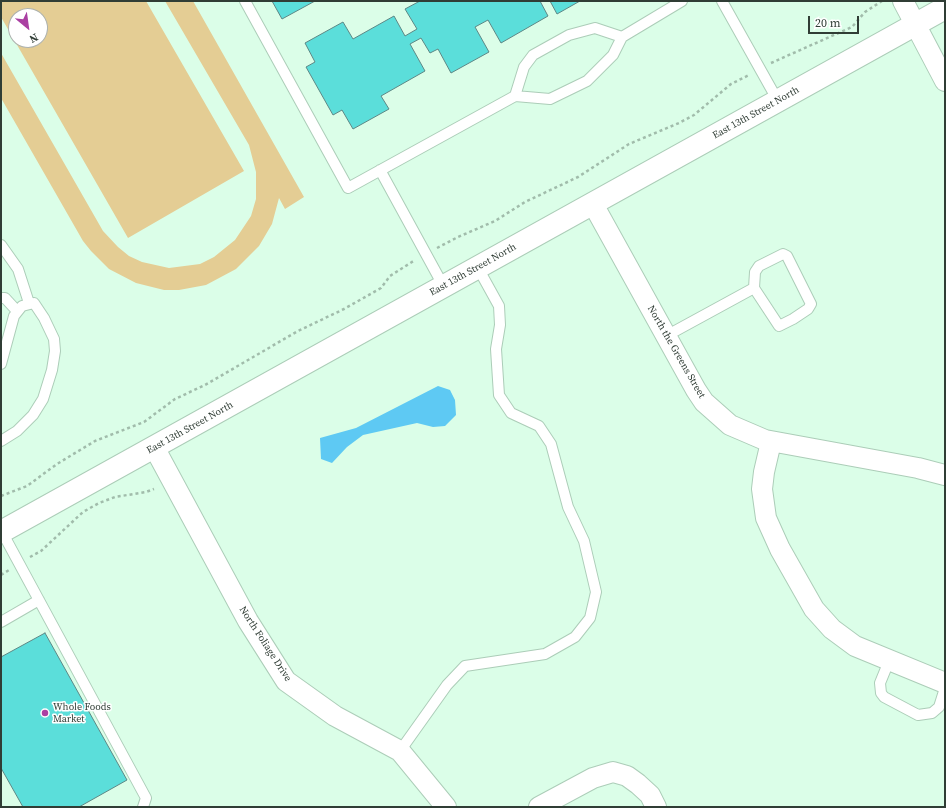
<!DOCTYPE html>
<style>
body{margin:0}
#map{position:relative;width:946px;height:808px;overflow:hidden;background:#dbfee8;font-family:"Source Serif 4",serif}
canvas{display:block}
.frame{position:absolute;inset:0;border:2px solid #303d35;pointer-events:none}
.north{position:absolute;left:8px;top:8px;width:40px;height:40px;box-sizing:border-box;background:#fff;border:1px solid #acb1ae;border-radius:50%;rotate:151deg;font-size:11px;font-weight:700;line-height:16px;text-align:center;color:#303d35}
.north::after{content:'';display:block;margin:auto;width:14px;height:18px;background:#aa40a2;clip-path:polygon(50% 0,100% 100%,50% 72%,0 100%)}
.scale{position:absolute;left:808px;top:16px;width:51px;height:18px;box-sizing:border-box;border:2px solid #303d35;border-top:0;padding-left:5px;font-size:12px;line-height:14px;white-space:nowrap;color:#303d35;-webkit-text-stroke:3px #fff;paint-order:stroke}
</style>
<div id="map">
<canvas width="946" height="808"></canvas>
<div class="frame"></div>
<div class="north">N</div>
<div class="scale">20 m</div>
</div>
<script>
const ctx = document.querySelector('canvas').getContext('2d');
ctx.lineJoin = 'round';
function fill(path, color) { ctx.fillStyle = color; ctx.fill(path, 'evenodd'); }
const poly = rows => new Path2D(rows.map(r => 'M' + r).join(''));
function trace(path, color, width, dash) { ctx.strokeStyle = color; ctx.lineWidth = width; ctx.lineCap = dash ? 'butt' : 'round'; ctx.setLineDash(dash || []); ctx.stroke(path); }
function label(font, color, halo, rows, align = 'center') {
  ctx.font = font + ' "Source Serif 4",serif'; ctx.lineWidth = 3; ctx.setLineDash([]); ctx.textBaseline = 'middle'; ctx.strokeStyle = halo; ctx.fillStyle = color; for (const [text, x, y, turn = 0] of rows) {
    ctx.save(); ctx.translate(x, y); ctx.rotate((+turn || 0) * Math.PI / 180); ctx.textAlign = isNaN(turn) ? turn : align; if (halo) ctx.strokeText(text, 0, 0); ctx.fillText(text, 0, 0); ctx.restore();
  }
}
const green = poly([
 [1,1,146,1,244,171,128,238,1,17],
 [16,16,40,16,40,40,16,40],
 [165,1,193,1,304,197,285,209,279,198,272,224,259,246,236,269,206,285,179,290,164,290,136,283,109,269,91,251,83,241,1,98,1,53,103,231,118,247,129,256,142,262,169,268,200,264,214,257,235,240,251,216,256,199,256,172,249,145]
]);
const water = poly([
 [438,386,450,390,455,400,456,415,445,426,433,427,417,423,363,435,347,447,332,463,321,459,320,438,356,428]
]);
const building = poly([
 [272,1,315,1,282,19,272,1],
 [420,1,540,1,548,16,501,43,488,20,475,27,489,52,451,73,438,49,430,53,421,38,410,44,425,71,381,96,389,109,353,129,342,110,333,115,306,67,315,62,305,43,343,22,353,39,394,16,405,36,417,29,405,9,420,1],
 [550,1,580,1,557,14,550,1],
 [45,633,127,780,79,807,23,807,1,768,1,657,45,633]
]);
const path = poly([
 [771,63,852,27,865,12,882,1],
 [437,248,458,237,495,221,525,202,578,177,629,144,679,123,694,115,731,84,749,75],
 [1,496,27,486,57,464,95,441,144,422,175,399,205,385,298,331,344,309,381,288,390,276,415,260],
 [30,557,41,551,83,512,99,503,115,497,146,492,154,489],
 [1,575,9,570]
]);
const service = poly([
 [245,1,348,188,515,96,550,99,587,81,613,55,622,37,595,28,569,35,533,55,524,67,515,96],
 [722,1,778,101],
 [622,37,682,1],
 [380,170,444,287],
 [1,245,18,269,29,303],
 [1,298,5,298,17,311],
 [666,336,754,288,779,326,793,319,808,309,811,304,787,256,783,254,759,266,755,272,754,288],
 [1,364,14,316,22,306,34,303,44,318,54,339,55,351,52,370,43,399,33,415,17,431,1,441],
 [1,530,146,798,143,807],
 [1,622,39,600],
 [889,661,880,683,881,693,884,697,918,715,932,713,939,707,945,688],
 [400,751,447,685,465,666,545,654,575,637,590,618,596,592,584,541,568,507,551,444,539,426,511,413,499,395,496,349,500,325,499,306,478,268]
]);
const minor = poly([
 [903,1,945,81],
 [593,204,696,390,704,402,730,425,765,440,918,468,945,475],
 [771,442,764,472,762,489,766,518,780,549,814,609,832,629,855,646,945,683],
 [154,447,248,621,286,681,335,716,400,751,446,807],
 [539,807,593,778,613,772,627,776,638,784,650,795,656,807]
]);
const secondary = poly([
 [1,532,945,8]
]);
const markers = [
 [45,713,4,"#aa40a2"]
];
const streetNames = [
 ["East 13th Street North",756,113,-29],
 ["East 13th Street North",473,270,-29],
 ["North the Greens Street",676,352,60],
 ["East 13th Street North",190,428,-29],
 ["North Foliage Drive",265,644,57]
];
const poiNames = [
 ["Whole Foods",53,707],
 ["Market",53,719]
];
fill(green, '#e4cd94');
fill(water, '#5ec9f3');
fill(building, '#5bdeda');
trace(building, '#5d8785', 1);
trace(service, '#accdb8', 12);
trace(minor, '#accdb8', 22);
trace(secondary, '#accdb8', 24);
trace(path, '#a1bcab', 2.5, [3, 3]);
trace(service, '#fff', 10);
trace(minor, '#fff', 20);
trace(secondary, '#fff', 22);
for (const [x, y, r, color] of markers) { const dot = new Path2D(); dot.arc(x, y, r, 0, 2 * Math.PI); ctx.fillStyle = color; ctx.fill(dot); trace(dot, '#fff', 1.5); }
label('10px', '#303d35', '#fff', streetNames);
label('10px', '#303d35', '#fff', poiNames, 'left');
</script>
